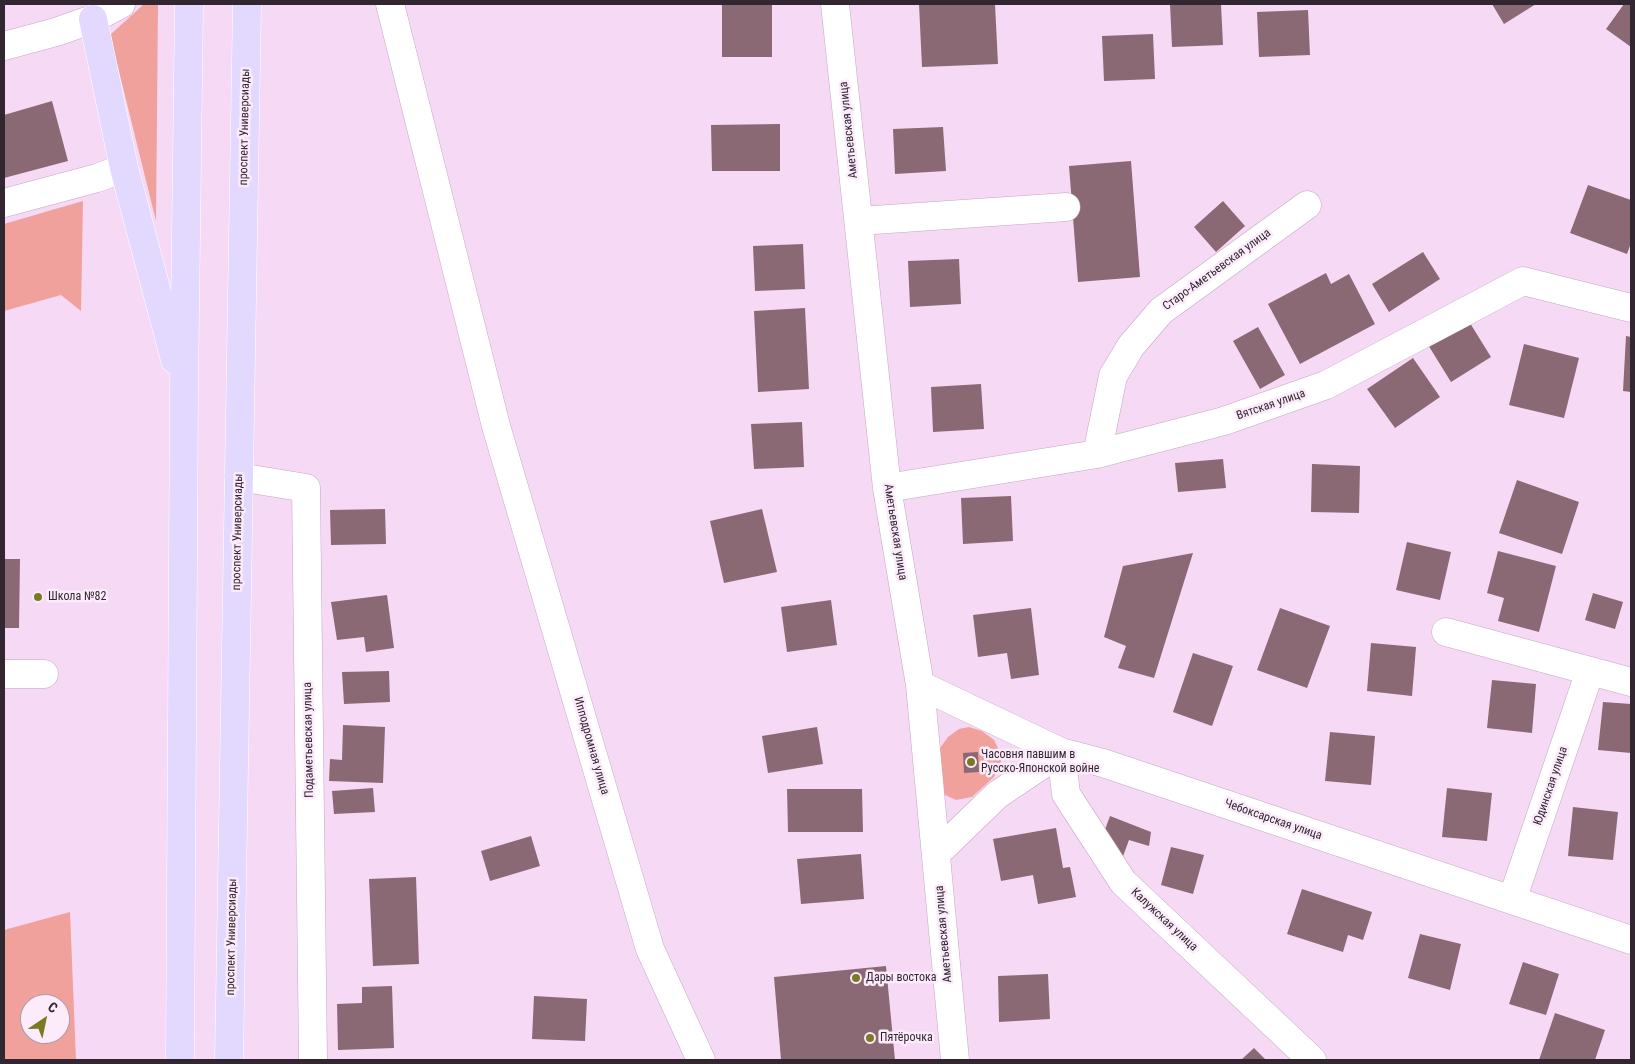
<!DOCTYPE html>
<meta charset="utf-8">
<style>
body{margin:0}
#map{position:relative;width:1635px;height:1064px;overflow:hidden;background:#f6d9f4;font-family:"Roboto Condensed",sans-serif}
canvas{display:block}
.frame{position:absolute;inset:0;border:5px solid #322731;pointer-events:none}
.north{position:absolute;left:20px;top:994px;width:50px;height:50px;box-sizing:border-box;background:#fcebfb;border:1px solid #ab9daa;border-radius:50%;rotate:34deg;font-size:14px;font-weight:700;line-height:20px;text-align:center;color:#322731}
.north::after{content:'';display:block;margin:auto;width:18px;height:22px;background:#797b24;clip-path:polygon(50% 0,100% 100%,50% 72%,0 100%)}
</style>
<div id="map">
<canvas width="1635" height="1064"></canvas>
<div class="frame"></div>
<div class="north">С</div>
</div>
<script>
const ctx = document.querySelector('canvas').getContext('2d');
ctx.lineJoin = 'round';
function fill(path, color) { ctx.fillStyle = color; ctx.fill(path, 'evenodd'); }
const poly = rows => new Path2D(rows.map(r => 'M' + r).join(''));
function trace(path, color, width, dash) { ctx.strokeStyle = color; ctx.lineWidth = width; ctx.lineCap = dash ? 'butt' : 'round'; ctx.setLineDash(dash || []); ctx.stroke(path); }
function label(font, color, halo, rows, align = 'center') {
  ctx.font = font + ' "Roboto Condensed",sans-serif'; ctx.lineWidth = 5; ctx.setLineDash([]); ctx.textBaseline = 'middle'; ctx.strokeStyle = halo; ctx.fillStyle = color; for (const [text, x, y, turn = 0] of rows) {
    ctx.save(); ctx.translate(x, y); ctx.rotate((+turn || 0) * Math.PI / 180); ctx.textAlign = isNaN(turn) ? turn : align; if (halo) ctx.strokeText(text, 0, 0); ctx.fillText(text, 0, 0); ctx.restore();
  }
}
const green = poly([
 [144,4,158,4,156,221,110,35],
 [83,201,81,311,61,295,4,311,4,224],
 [969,727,982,731,994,740,999,750,1001,762,994,777,972,797,956,800,943,794,938,751,948,737,959,729],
 [70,912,76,1060,4,1060,4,930],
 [30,1004,60,1004,60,1034,30,1034]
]);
const building = poly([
 [722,4,772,4,772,57,722,57],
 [919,4,995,4,998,64,922,67],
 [1170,4,1221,4,1223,45,1172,47],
 [1492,4,1536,4,1504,24],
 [1624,4,1631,4,1631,47,1606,29],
 [1308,10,1310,55,1259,57,1257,12],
 [1153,34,1155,79,1104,81,1102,36],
 [52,101,68,161,4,178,4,115],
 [780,124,780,171,712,171,711,125],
 [943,127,946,171,895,174,893,129],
 [1131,161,1140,277,1078,282,1069,166],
 [1588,185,1631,200,1631,243,1627,254,1570,233],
 [1223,201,1245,226,1216,252,1194,227],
 [803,244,805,289,755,291,753,246],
 [1423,252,1440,279,1389,312,1372,284],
 [959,259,961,304,910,307,908,261],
 [1326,273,1331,284,1349,274,1375,324,1300,364,1268,304],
 [805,308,809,389,758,392,754,311],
 [1465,315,1491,357,1451,382,1425,340],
 [1258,327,1285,375,1260,389,1233,341],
 [1626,336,1631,337,1631,392,1623,391],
 [1524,344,1579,358,1564,418,1509,405],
 [1413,358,1440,397,1395,428,1367,389],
 [981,384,984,429,933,432,931,387],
 [802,422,804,467,754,469,751,424],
 [1223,459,1226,488,1178,492,1175,463],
 [1312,464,1360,466,1359,513,1311,512],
 [1517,480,1579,502,1562,554,1499,533],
 [1011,496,1013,541,963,544,961,498],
 [385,509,386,544,331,545,330,510],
 [762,509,777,572,724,583,710,521],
 [1407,542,1451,552,1440,600,1396,590],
 [1498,551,1556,566,1539,632,1498,621,1504,598,1487,593],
 [1193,553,1154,678,1118,668,1126,646,1104,637,1123,566],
 [4,559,20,559,19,628,4,628],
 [1593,593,1623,602,1615,629,1585,620],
 [387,595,394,648,366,652,364,637,337,640,331,602],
 [831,600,837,645,787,652,781,607],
 [1031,608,1039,675,1011,679,1007,653,978,657,973,615],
 [1280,608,1330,626,1307,688,1257,670],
 [1371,643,1416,647,1412,696,1367,691],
 [1193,653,1233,666,1212,726,1173,712],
 [389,671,390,702,344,704,342,672],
 [1492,680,1536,684,1532,733,1487,728],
 [1603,702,1631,704,1631,753,1598,750],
 [343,725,385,727,383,783,329,781,330,759,342,760],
 [817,727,823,764,768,773,762,736],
 [1330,732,1375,736,1371,785,1325,781],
 [978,752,979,772,964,773,963,753],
 [373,788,375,812,334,814,332,791],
 [1447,788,1492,793,1487,841,1442,837],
 [787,789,862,789,863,832,788,832],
 [1573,807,1618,812,1613,860,1568,856],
 [1110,816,1151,832,1149,846,1129,840,1122,859,1103,835],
 [1056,828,1063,868,1070,867,1076,897,1038,904,1033,875,1001,881,993,839],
 [531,836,540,866,490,881,481,851],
 [1171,847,1204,855,1193,894,1161,885],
 [861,854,864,899,801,904,797,859],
 [416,877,419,964,373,966,369,879],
 [1302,889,1372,912,1363,940,1348,935,1343,952,1287,934],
 [1420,934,1461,944,1450,990,1408,978],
 [1523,962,1559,974,1546,1015,1509,1004],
 [886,966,895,1060,781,1060,774,977],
 [1048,974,1050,1019,999,1022,998,976],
 [392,986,394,1048,338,1050,337,1004,362,1003,362,987],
 [534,996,587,999,585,1041,532,1039],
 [1555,1013,1605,1030,1595,1060,1539,1060],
 [1254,1048,1266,1060,1241,1060]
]);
const minor = poly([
 [390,4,496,426,650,949,701,1060],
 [835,4,887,488,920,685,955,1060],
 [4,46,56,32,93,19,121,4],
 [4,203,97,178,124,168],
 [859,221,1066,207],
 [1097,454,1113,376,1131,346,1161,311,1307,205],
 [239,477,306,488,313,1060],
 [887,488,1097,454,1224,421,1326,385,1523,281,1631,308],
 [1446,632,1631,682],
 [4,674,44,674],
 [920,685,1061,752,1103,763,1631,940],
 [936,854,997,795,1061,752,1066,794,1123,882,1312,1060],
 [1512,900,1590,671]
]);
const major = poly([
 [93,19,124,168,175,360],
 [180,1060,184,390,189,4],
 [229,1060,247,4]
]);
const markers = [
 [38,597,5,"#797b24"],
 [971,762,5,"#797b24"],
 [856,978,5,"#797b24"],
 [870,1038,5,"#797b24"]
];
const streetNames = [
 ["проспект Универсиады",245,127,-89],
 ["Аметьевская улица",849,130,-96],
 ["Старо-Аметьевская улица",1217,270,-36],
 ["Вятская улица",1271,405,-19],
 ["проспект Универсиады",238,532,-89],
 ["Аметьевская улица",895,532,81],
 ["Подаметьевская улица",309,740,-91],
 ["Ипподромная улица",591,746,74],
 ["Юдинская улица",1551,786,-71],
 ["Чебоксарская улица",1273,820,19],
 ["Калужская улица",1164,920,43],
 ["Аметьевская улица",944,934,-95],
 ["проспект Универсиады",232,937,-89]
];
const poiNames = [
 ["Школа №82",48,597],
 ["Часовня павшим в",981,755],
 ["Русско-Японской войне",981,769],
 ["Дары востока",866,978],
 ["Пятёрочка",880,1038]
];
fill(green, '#f0a19b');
fill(building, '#8b6974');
trace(minor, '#c3a8c1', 29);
trace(major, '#fff', 29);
trace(minor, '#fff', 28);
trace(major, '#e3d8fd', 28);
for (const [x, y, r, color] of markers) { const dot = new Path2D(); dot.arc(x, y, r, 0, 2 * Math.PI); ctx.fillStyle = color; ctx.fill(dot); trace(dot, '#fcebfb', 2); }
label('12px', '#322731', '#fcebfb', streetNames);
label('12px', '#322731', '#fcebfb', poiNames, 'left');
</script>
